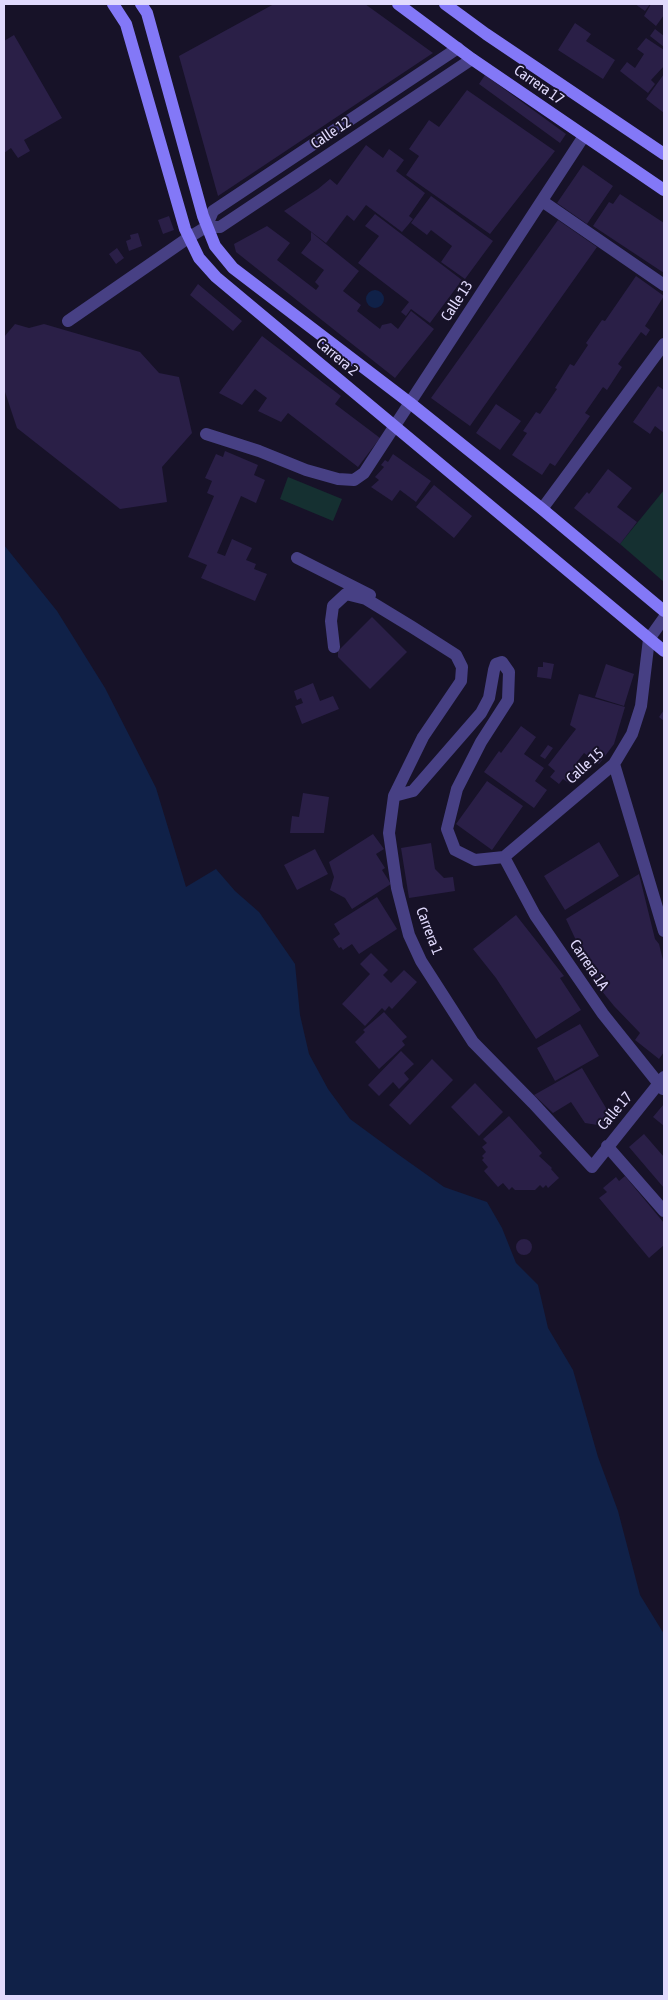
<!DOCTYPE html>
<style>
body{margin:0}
#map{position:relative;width:668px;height:2000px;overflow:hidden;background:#171228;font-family:"Asap Condensed",sans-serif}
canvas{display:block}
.frame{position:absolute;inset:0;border:5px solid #e1dafd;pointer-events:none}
</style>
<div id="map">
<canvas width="668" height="2000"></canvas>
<div class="frame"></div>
</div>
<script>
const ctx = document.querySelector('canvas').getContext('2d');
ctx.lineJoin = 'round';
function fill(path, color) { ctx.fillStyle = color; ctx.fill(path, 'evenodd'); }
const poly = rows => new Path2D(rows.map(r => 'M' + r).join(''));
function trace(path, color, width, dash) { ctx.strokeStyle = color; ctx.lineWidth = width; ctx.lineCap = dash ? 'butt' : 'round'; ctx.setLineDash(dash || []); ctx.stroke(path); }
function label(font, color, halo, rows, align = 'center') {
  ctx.font = font + ' "Asap Condensed",sans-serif'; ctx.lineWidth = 4; ctx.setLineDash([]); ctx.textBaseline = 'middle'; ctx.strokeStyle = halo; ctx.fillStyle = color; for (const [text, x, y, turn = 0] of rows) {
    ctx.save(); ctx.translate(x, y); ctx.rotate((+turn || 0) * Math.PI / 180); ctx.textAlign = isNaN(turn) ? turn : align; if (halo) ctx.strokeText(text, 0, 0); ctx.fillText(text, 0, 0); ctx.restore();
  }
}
const green = poly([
 [288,477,342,499,333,521,280,499],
 [664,490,664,582,620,544]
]);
const water = poly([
 '366 299a9 9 0 1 1 18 0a9 9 0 1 1-18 0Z',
 [4,545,57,611,105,688,156,788,186,887,216,869,235,891,259,912,295,964,300,1015,309,1054,328,1089,350,1119,399,1155,444,1187,487,1202,502,1228,516,1263,538,1285,548,1328,573,1370,598,1457,618,1511,640,1595,664,1634,664,1996,4,1996]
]);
const building = poly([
 [274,4,365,4,433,53,218,196,179,56],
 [635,4,650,4,645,11],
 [651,4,664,4,664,15,656,26,644,16],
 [575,23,591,34,586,41,615,60,603,79,558,50],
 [655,29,664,36,664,47,650,36],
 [14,35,62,118,24,140,30,151,18,158,11,148,4,153,4,41],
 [646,38,664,50,664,66,651,80,655,84,648,93,620,71,627,62,635,68,644,54,637,49],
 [664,74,664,113,646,99],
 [485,75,566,134,560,143,479,84],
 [467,90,555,151,490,234,406,175,419,156,409,149,429,120,439,127],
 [366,145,383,158,389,149,404,160,396,171,425,193,409,216,413,219,402,232,366,205,354,221,347,215,326,243,284,211,318,189,330,179,337,185],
 [583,165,613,186,587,224,557,203],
 [620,194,664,223,664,273,593,226,609,202,613,204],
 [431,196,493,241,465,279,441,262,452,246,431,230,427,235,411,223],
 [375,214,462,280,430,323,411,309,406,316,401,312,409,302,358,263,379,236,365,226],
 [169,216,174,230,163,234,158,220],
 [558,220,597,247,470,426,431,398],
 [267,226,290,243,277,260,316,290,319,286,315,282,324,270,301,253,311,240,311,232,359,271,343,291,361,305,357,311,380,329,382,325,391,323,398,329,411,311,434,329,395,378,236,252,234,244],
 [138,233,142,246,129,251,126,241,131,239,130,235],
 [117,248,124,258,116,264,109,254],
 [636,276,664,296,645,326,650,330,646,336,641,332,618,364,622,367,607,390,603,387,585,413,590,416,555,466,550,463,542,475,512,455,527,433,523,431,536,412,540,414,557,389,555,388,570,364,574,366,588,345,586,343,602,320,605,321],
 [198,284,242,321,233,331,190,295],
 [15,324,29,328,44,324,140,352,159,373,179,377,192,433,162,467,167,502,120,509,17,428,4,389,4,337],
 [262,336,341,396,335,404,380,438,358,467,288,413,281,422,258,411,267,398,255,389,242,405,219,393],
 [658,386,664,390,664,433,655,426,650,434,633,422],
 [496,404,521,421,500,450,476,433],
 [225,451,258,465,254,475,265,480,256,503,241,496,217,553,225,556,232,539,252,548,246,560,256,564,254,569,267,574,255,601,201,578,207,565,188,557,214,496,207,493,212,481,205,478,216,454,223,457],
 [393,454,431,481,416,502,400,490,392,501,371,487,379,480,375,477,384,467,381,465,385,460,388,462],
 [608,469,632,488,617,507,637,522,620,544,574,508,587,492,589,494],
 [434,485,472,516,454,538,416,507],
 [372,617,407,652,370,689,338,657,338,651],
 [543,662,554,664,551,679,537,677,538,667,543,667],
 [606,664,634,674,624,706,595,697],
 [313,683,320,701,333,696,339,709,302,724,295,706,303,703,301,698,297,700,294,691],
 [579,694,625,707,614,744,599,764,584,753,577,762,583,767,570,784,563,779,559,784,550,777,555,771,548,765,576,729,570,725],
 [664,710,664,721,659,717],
 [521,726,536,737,524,754,544,768,535,781,547,790,534,808,484,772,499,751,501,753],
 [548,745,553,748,545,759,540,756],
 [487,781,523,806,492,850,456,824],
 [303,793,329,797,324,833,290,833,292,816,299,817],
 [373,834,384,849,376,854,385,868,382,870,391,884,352,909,345,898,330,890,334,877,329,862],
 [599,842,619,876,565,910,544,876],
 [431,843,435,869,444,878,453,877,455,891,409,898,401,848],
 [315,849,328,874,297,890,284,865],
 [639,874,655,939,659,944,664,964,664,1052,659,1059,635,1040,640,1033,614,1006,597,985,566,919],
 [377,897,397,929,359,954,352,944,343,950,341,947,339,948,333,939,340,934,334,924],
 [516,915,564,976,560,978,581,1010,536,1039,496,978,473,949],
 [371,953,388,970,383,975,391,983,404,970,417,982,392,1009,389,1006,385,1011,382,1008,365,1026,342,1004,370,974,360,964],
 [384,1012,407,1037,402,1041,405,1045,379,1069,355,1042,365,1032,363,1030],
 [580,1024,599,1056,555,1081,537,1048],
 [401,1051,414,1064,404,1073,409,1079,399,1089,393,1082,379,1096,368,1085],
 [432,1059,453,1080,410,1125,389,1105],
 [582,1068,606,1108,604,1126,585,1123,571,1102,553,1113,534,1095],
 [475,1083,503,1112,479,1136,451,1107],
 [664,1104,664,1126,653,1117],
 [509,1116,542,1153,539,1156,552,1168,551,1169,559,1178,548,1188,546,1185,543,1188,540,1185,535,1190,515,1190,512,1187,509,1190,503,1183,498,1187,484,1171,488,1167,482,1160,484,1158,482,1156,486,1152,482,1147,487,1143,483,1139],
 [644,1134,664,1157,664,1188,629,1147],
 [625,1176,664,1223,664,1245,649,1258,599,1198,607,1192,603,1188,616,1177,619,1181],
 '516 1247a8 8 0 1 1 16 0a8 8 0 1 1-16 0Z'
]);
const street = poly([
 [542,201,664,285],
 [206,227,213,211,458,48],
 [68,321,188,238,206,227,220,227,472,59],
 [206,434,259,451,306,470,338,479,354,480,364,473,584,136],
 [542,509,664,344],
 [297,558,370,595],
 [334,647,331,621,333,606,346,594,366,599,412,627,456,655,462,667,461,681,423,737,394,796,389,833,397,888,409,935,421,961,473,1042,533,1103,592,1167,664,1077],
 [614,764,664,931],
 [394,796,413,791,481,713,489,698,494,670,496,664,502,662,509,672,508,700,481,742,457,789,447,829,455,850,475,860,504,857],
 [504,857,614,764,632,734,641,706,649,639,664,618],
 [504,857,535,915,603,1014,663,1089],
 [607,1146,664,1211]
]);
const secondary = poly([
 [113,4,126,24,185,229,199,258,216,277,664,651],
 [141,4,147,13,203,216,215,246,233,268,410,403,542,509,664,611],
 [398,4,472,59,664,190],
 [445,4,486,34,664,154]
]);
const streetNames = [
 ["Carrera 17",539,85,35],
 ["Calle 12",331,133,-34],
 ["Calle 13",457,301,-57],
 ["Carrera 2",337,357,40],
 ["Calle 15",585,766,-42],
 ["Carrera 1",429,931,69],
 ["Carrera 1A",589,965,56],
 ["Calle 17",615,1111,-50]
];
fill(green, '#153031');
fill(water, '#102148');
fill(building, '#2a1f47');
trace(street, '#474084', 12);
trace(secondary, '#8378f7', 12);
label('15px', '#e1dafd', '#171228', streetNames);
</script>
